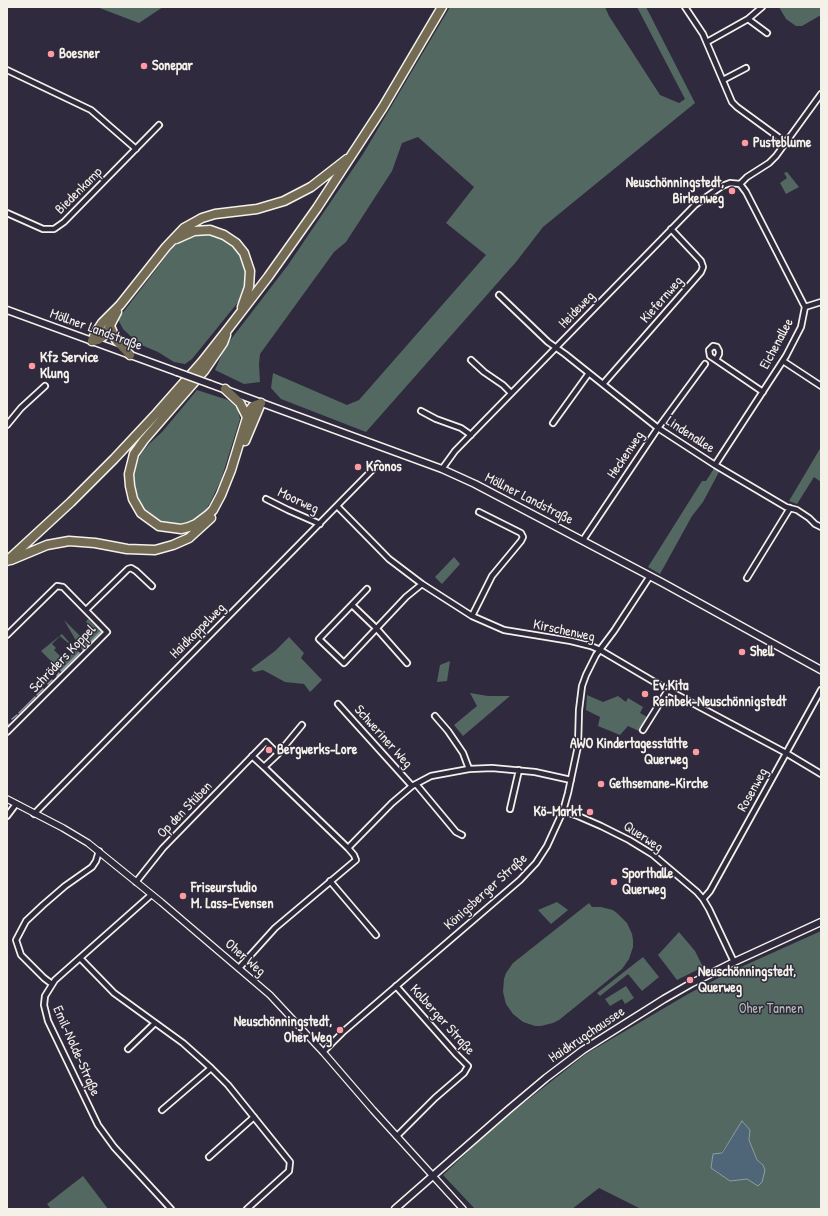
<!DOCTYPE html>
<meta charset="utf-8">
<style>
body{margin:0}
#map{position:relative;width:828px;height:1216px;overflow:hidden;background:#2f2a3d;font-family:"Patrick Hand",sans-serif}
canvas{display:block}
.frame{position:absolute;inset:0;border:8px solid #f4f1e8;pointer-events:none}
</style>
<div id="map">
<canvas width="828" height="1216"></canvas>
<div class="frame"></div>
</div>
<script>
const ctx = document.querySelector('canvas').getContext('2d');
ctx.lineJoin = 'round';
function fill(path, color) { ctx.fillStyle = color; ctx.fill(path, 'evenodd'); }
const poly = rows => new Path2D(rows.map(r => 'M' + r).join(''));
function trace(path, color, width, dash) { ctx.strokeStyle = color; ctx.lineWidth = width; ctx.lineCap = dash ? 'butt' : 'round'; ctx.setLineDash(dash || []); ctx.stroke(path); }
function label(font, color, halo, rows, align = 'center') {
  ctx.font = font + ' "Patrick Hand",sans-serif'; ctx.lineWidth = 3; ctx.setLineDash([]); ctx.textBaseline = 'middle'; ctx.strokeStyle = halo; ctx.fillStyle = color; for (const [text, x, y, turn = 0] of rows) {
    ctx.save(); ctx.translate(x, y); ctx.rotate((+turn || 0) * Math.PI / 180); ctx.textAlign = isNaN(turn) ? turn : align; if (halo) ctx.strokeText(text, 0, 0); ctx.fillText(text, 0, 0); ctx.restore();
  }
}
const green = poly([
 [97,7,163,7,139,23],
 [450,7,605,7,609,16,660,95,679,103,685,99,637,7,646,7,695,103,543,227,516,262,366,432,281,399,271,388,273,373,347,405,359,400,486,255,446,223,474,187,418,137,402,143,392,171,346,242,334,252,260,354,259,364,260,382,244,384,215,370,225,347,288,265,363,154],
 [779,7,821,7,821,15,802,26,796,26,786,19],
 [787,172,799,187,786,194,780,183,787,178,784,173],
 [208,233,227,239,239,252,246,267,246,286,239,301,192,359,185,364,174,362,158,352,139,344,123,329,118,319,174,246,182,239,190,235],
 [197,390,228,400,238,409,240,419,221,480,210,503,203,514,193,520,180,525,171,524,156,520,146,513,139,504,135,494,133,476,135,465,141,454,149,444,162,432],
 [821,447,821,482,814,477,797,504,789,501],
 [715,467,720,470,703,502,692,516,660,574,648,567,702,481,706,481],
 [454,557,460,564,442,584,435,577],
 [88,619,95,626,96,625,101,629,101,633,99,637,97,637,83,651,80,647,82,645,80,642,78,644,64,620,85,641,95,631,86,622],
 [62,634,69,642,68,643,60,636,52,644,56,648,54,650,65,661,75,651,71,647,73,645,80,653,62,672,58,668,59,666,57,664,55,665,41,651],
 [289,637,304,653,301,658,322,680,310,692,304,684,285,682,263,670,254,672,251,669,275,651],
 [450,661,447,681,437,682,440,665],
 [470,693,488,696,510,696,463,736,454,725,477,706],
 [587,695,603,702,618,696,626,702,628,698,643,707,640,713,647,717,639,731,628,726,620,735,598,726,600,717,586,710],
 [557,902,568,910,551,924,538,910],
 [589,903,592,907,601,907,613,910,618,914,627,923,632,934,633,940,633,947,629,959,622,969,559,1020,553,1023,541,1026,535,1026,523,1022,513,1014,506,1004,503,992,504,979,506,973,513,963],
 [821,931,821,1209,641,1209,599,1188,572,1209,475,1209,443,1175,496,1125,586,1054,688,994,732,971],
 [742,1122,750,1130,749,1140,757,1160,763,1165,758,1186,747,1179,730,1181,711,1168,713,1154,721,1153],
 [679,932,695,951,703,967,677,980,658,955],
 [643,957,659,977,642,991,628,974,600,996,597,993],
 [626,986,634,998,625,1004,622,999,610,1006,605,999],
 [83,1176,108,1209,51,1209,47,1204]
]);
const water = poly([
 [742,1121,750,1130,749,1140,757,1160,763,1165,765,1170,762,1182,758,1186,747,1179,730,1181,711,1168,713,1154,722,1153,742,1121]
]);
const stream = poly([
 [83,650,100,632],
 [61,671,79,653],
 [57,676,59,673],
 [48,684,52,680],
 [37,695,43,689],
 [19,713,35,697],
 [12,719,17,715],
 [7,725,8,724]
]);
const minor = poly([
 [685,7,703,34,732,102,737,107,785,142],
 [748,19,767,33],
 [707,42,748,19,762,7],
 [7,70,91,110,136,149],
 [723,80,746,68],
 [740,184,747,177,769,163,776,156,821,94],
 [7,213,43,229,54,229,64,222,159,125],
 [499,295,548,342,565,354,658,428,715,465,786,507,797,510,809,518,815,524,821,527],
 [805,307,821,302],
 [471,360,484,372,503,385,511,393],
 [716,360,719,354,719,351,717,347,713,346,709,350,710,356,716,360,763,392],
 [783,361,821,386],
 [603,384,701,272,703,267,701,261,671,229],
 [421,411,436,419,461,428,471,435],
 [553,423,589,373],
 [7,425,21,408,45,386],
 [715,465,786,356,801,327,805,307,746,192,740,184],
 [442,469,455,451,695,205,722,186,730,183,740,184],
 [266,499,288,510,320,524],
 [337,506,389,559,422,584,472,616,504,630,571,641,591,646,600,650,668,690,786,753,821,774],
 [583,540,658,428,705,364],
 [747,578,790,508],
 [367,589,319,639,344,663,406,597,422,584],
 [352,605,377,629,407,663],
 [86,610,128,569,131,568,136,571,152,586],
 [472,616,492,576,521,541,523,537,521,533,479,512],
 [7,635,57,586,63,587,107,632,7,732],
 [338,704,412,786],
 [435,716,448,731,463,753,469,769],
 [643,730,668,690],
 [278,754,302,725],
 [252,756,264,767],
 [416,784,456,832,462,835],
 [510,809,519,770],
 [563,811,578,816,601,826,629,840,652,854,697,892,703,899,709,909,734,962],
 [34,814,378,464],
 [7,816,16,804],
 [348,848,392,803,412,786,431,776,469,769,492,768,535,772,571,780],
 [330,881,376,935],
 [136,882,163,848,266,742,278,754,264,767,348,848,354,855,356,860,275,928,239,968],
 [151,895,55,980,45,996,44,1005,48,1021,98,1125,114,1147,171,1209],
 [703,899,710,891,821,690],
 [80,958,114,993,183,1043,211,1068,228,1085,290,1162,289,1171,247,1209],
 [52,984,44,978,21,955,16,940,26,921,43,905,65,886,92,867,96,861,99,851],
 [396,986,457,1055,468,1066,464,1073,435,1098,397,1136],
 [128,1049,155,1023],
 [323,1052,344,1031,520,880,536,863,547,846,563,811,568,793,578,746,579,710,582,686,586,675,596,655,614,631,650,576],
 [162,1110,211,1068],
 [209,1157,254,1117]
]);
const tertiary = poly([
 [7,799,63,828,88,843,161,902,270,995,323,1052,373,1110,463,1209]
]);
const secondary = poly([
 [7,310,177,372],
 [210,384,442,469,475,484,663,583,821,670],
 [395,1209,508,1110,546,1078,583,1050,664,999,692,983,734,962,821,922]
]);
const trunk = poly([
 [176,239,194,231,210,230,224,235,236,243,244,253,250,271,249,287,242,307],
 [110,326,116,340,130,355],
 [226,335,223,343,204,371,144,440,134,454,129,474,130,486,133,499,141,513,159,526,174,528,181,529,189,527,196,524,208,515,213,510,221,495,231,470,249,411,253,406,261,403],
 [92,341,95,334,102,323,120,305,166,247,184,228,202,218,215,214,257,209,284,201,311,187,347,159],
 [92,341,98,340,105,335,117,312],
 [225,389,240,403,247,417],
 [245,441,261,403],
 [11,560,47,545,69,541,95,543,127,549,155,550,173,545,189,538,211,518],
 [7,561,71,502,114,459,157,413,202,362,228,329,268,277,317,208,383,107,442,7]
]);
const secondaryBridge = poly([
 [177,372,210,384]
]);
const markers = [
 [51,54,4,"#ff9aa2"],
 [144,66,4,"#ff9aa2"],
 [745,143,4,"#ff9aa2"],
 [732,191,4,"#ff9aa2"],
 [32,366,4,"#ff9aa2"],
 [358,467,4,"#ff9aa2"],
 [742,652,4,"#ff9aa2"],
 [645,694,4,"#ff9aa2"],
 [269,750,4,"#ff9aa2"],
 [696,752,4,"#ff9aa2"],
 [601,784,4,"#ff9aa2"],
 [590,812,4,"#ff9aa2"],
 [614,882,4,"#ff9aa2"],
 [183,896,4,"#ff9aa2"],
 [690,980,4,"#ff9aa2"],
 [340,1030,4,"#ff9aa2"]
];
const poiNames = [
 ["Boesner",59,54],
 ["Sonepar",152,66],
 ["Pusteblume",753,143],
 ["Neuschönningstedt,",724,183,"right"],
 ["Birkenweg",724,199,"right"],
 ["Kfz Service",40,358],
 ["Klung",40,374],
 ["Kronos",366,467],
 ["Shell",750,652],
 ["Ev.Kita",653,686],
 ["Reinbek-Neuschönnigstedt",653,702],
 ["AWO Kindertagesstätte",688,744,"right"],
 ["Querweg",688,760,"right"],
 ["Bergwerks-Lore",277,750],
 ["Gethsemane-Kirche",609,784],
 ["Kö-Markt",582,812,"right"],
 ["Sporthalle",622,874],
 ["Querweg",622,890],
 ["Friseurstudio",191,888],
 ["M. Lass-Evensen",191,904],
 ["Neuschönningstedt,",698,972],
 ["Querweg",698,988],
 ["Neuschönningstedt,",332,1022,"right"],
 ["Oher Weg",332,1038,"right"]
];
const streetNames = [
 ["Biedenkamp",79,191,-45],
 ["Kiefernweg",662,300,-49],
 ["Heideweg",577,310,-46],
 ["Möllner Landstraße",96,330,20],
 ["Eichenallee",777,344,-62],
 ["Lindenallee",690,435,33],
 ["Heckenweg",626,455,-56],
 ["Möllner Landstraße",529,499,27],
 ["Moorweg",298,501,25],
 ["Haidkoppelweg",198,631,-45],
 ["Kirschenweg",564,631,12],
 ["Schröders Koppel",63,659,-46],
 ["Schweriner Weg",383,737,48],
 ["Rosenweg",753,790,-61],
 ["Op den Stüben",185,810,-46],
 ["Querweg",643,837,33],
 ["Königsberger Straße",486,892,-42],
 ["Oher Weg",245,958,41],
 ["Kolberger Straße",442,1020,48],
 ["Haidkrugchaussee",587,1035,-34],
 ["Emil-Nolde-Straße",76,1051,66]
];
const parkNames = [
 ["Oher Tannen",771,1009]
];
fill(green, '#546862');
fill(water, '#4e6678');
trace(water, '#909ea5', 1);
trace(stream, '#909ea5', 1.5);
trace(minor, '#f4f1e8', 8);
trace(tertiary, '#f4f1e8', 8);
trace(secondary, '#f4f1e8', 9);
trace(trunk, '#f4f1e8', 11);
trace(minor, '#2f2a3d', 4.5);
trace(tertiary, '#2f2a3d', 5.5);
trace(secondary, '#2f2a3d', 6);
trace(trunk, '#746b55', 8);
trace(secondaryBridge, '#f4f1e8', 9, []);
trace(secondaryBridge, '#2f2a3d', 6);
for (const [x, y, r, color] of markers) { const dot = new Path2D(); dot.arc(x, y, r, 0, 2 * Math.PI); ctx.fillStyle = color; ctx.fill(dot); trace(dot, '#2f2a3d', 1.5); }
label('bold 14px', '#f4f1e8', '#2f2a3d', poiNames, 'left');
label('14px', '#f4f1e8', '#2f2a3d', streetNames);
label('14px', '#b4bab2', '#2f2a3d', parkNames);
</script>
